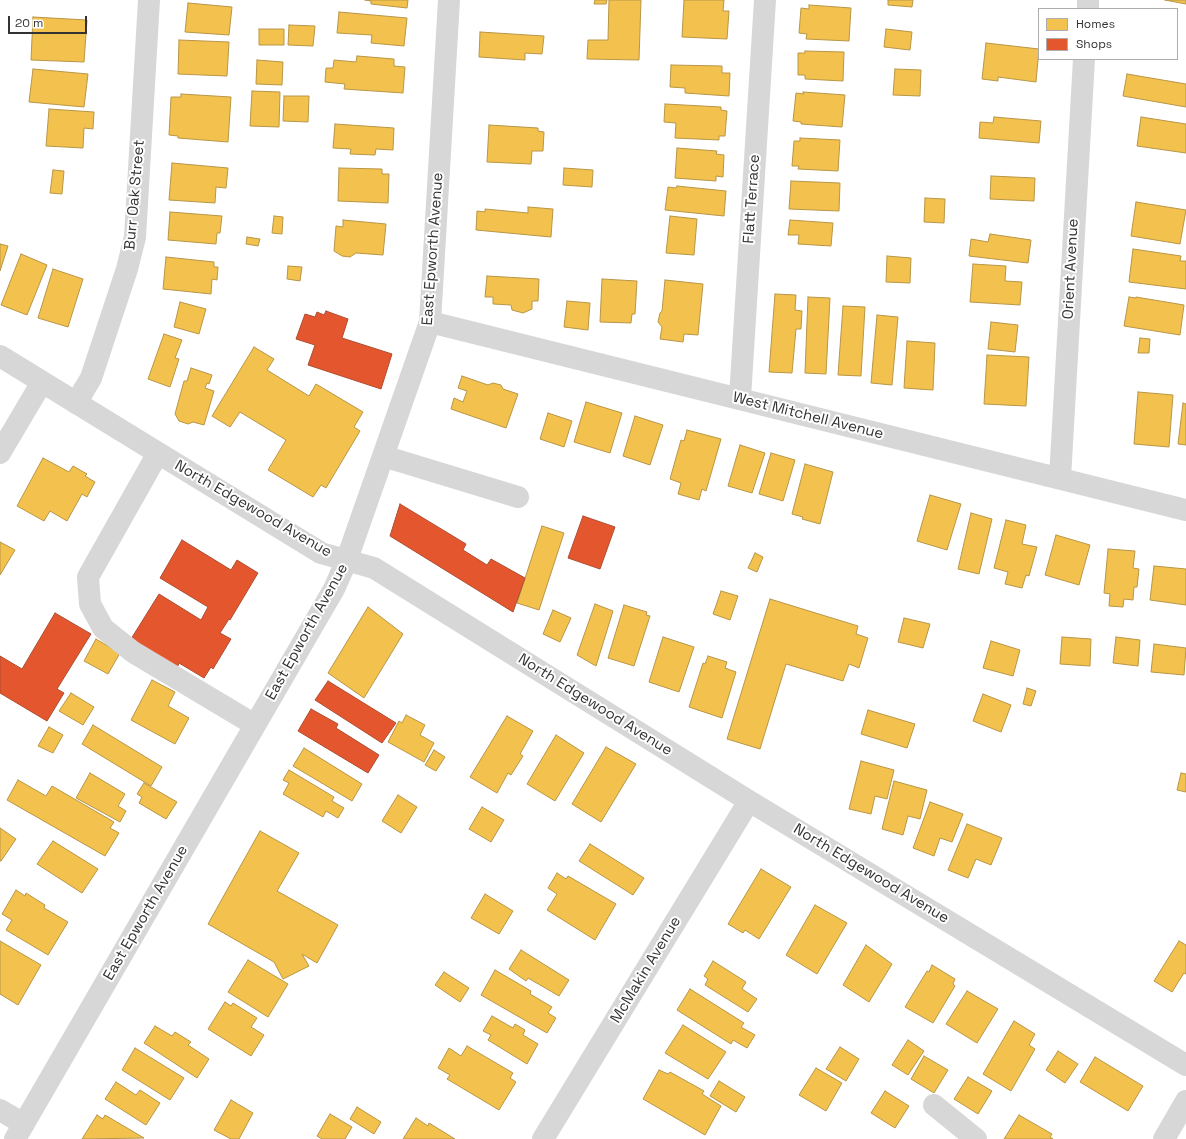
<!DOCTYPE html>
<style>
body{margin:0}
#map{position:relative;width:1186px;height:1139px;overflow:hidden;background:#fff;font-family:"Space Grotesk",sans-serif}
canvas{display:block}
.legend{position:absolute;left:1038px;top:8px;width:140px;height:52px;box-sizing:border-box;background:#fff;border:1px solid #adadad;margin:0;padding:5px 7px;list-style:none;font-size:12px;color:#333}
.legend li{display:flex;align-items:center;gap:8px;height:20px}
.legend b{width:20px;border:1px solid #adadad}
.scale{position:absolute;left:8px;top:16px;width:79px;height:18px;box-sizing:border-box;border:2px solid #333;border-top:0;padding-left:5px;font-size:12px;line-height:14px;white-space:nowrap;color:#333;-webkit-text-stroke:3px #fff;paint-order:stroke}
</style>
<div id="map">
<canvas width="1186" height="1139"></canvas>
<ul class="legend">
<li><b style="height:11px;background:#f2c14e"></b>Homes</li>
<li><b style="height:11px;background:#e4572e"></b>Shops</li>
</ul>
<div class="scale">20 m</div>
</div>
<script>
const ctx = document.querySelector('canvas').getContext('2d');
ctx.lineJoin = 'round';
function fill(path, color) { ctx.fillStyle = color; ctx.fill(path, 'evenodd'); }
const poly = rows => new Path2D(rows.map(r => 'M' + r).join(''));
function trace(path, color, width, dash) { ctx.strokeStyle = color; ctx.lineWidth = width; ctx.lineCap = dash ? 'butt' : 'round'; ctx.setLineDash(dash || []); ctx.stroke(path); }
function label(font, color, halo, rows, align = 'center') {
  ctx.font = font + ' "Space Grotesk",sans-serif'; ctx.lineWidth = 4; ctx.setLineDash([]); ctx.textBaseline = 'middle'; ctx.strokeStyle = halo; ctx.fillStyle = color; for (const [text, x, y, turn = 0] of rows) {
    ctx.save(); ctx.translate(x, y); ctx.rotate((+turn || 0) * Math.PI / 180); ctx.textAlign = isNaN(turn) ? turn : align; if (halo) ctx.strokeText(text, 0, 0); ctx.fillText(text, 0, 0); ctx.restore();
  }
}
const homes = poly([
 [365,0,408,0,407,8,371,4,371,1,365,0],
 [595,0,607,0,606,4,594,4,595,0],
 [609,0,641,0,639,60,587,59,588,40,608,40,609,0],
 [684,0,724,0,723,11,729,11,727,39,682,37,684,0],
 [888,0,913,0,912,7,888,5,888,0],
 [1165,0,1186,0,1186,4,1165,0],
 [188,3,232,7,229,35,185,32,188,3],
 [809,5,851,8,849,41,806,39,807,34,799,33,801,8,809,9,809,5],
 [339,12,407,18,404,46,371,43,372,35,337,33,339,12],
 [33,17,87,20,84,62,31,60,33,17],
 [289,25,315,26,313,46,288,45,289,25],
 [259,29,284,29,284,45,259,45,259,29],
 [886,29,912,32,910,50,884,47,886,29],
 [480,32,544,36,542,54,525,53,525,60,479,57,480,32],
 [179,40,229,42,227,76,178,74,179,40],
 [986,43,1039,49,1036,82,998,77,998,81,982,79,986,43],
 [805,51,844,52,843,81,805,79,805,75,798,75,798,53,805,53,805,51],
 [357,56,394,59,394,66,405,67,403,93,344,89,345,84,325,82,326,68,333,68,334,60,356,62,357,56],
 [257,60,283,62,282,85,256,84,257,60],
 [671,65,722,66,722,73,730,73,729,96,685,93,685,88,670,87,671,65],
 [33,69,88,74,84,107,29,102,33,69],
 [895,69,921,70,920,96,893,95,895,69],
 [1127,74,1186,84,1186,107,1123,96,1127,74],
 [252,91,280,92,279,127,250,126,252,91],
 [803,92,845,95,842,127,801,124,801,122,793,121,796,93,804,94,803,92],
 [181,94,231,97,228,142,178,138,178,136,169,135,171,97,181,97,181,94],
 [284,96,309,96,308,122,283,121,284,96],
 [665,104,721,107,721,110,727,111,725,136,719,136,719,140,675,138,676,123,664,122,665,104],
 [49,109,94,112,93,129,84,128,83,148,46,146,49,109],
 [994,117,1041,121,1039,143,979,138,980,122,993,123,994,117],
 [1141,117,1186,124,1186,153,1137,146,1141,117],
 [335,124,394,128,393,150,376,149,375,155,350,154,351,149,333,148,335,124],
 [489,125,538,128,538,131,544,132,543,151,532,151,531,164,487,162,489,125],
 [800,138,840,140,838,171,798,169,799,166,792,166,794,141,800,141,800,138],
 [677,148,717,151,716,154,724,155,723,177,716,176,716,181,675,178,677,148],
 [172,163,228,168,226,188,216,187,215,203,169,200,172,163],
 [339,168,382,169,382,174,389,174,388,203,338,201,339,168],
 [564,168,593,170,592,187,563,185,564,168],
 [53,170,64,171,62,194,50,193,53,170],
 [991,176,1035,178,1034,201,990,199,991,176],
 [791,181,840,183,839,211,789,209,791,181],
 [677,186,726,191,724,216,665,210,668,187,676,188,677,186],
 [925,198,945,199,944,223,924,222,925,198],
 [1136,202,1186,210,1180,244,1131,236,1136,202],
 [528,207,553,209,551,237,476,230,477,211,485,212,485,209,528,213,528,207],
 [170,212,222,216,220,233,217,233,216,244,168,240,170,212],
 [274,216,283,217,282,234,272,233,274,216],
 [670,216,697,219,694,255,666,253,670,216],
 [343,220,386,224,383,255,356,253,350,257,342,256,334,251,336,226,343,227,343,220],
 [790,220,833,223,831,246,798,244,799,235,788,235,790,220],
 [990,234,1031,240,1028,263,969,256,971,239,988,242,990,234],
 [247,237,260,239,258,246,246,244,247,237],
 [0,244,8,246,0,271,0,244],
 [1133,249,1181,256,1180,261,1186,261,1186,289,1129,282,1133,249],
 [21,254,47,265,27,315,1,305,21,254],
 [887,256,911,258,910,283,886,282,887,256],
 [166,257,214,262,214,267,218,267,217,280,212,279,211,294,163,289,166,257],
 [973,264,1006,266,1005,281,1022,282,1020,305,970,302,973,264],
 [288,266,302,267,300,281,287,279,288,266],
 [53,269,83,279,68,327,38,318,53,269],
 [487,276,539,279,538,301,532,301,532,309,523,313,512,310,511,305,493,304,493,297,485,297,487,276],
 [602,279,637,281,635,314,632,314,631,323,600,322,602,279],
 [665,280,703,284,698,335,684,334,683,342,660,339,662,327,658,322,660,313,662,311,665,280],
 [775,294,796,295,795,310,802,311,801,329,796,329,792,373,769,372,775,294],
 [808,297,830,298,826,374,805,373,808,297],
 [1129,297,1136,298,1136,297,1184,305,1180,335,1124,326,1129,297],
 [567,301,590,303,588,330,564,327,567,301],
 [180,302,206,309,199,334,174,327,180,302],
 [843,306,865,307,861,376,838,375,843,306],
 [877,315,898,317,892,385,871,383,877,315],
 [991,322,1018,325,1015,352,988,349,991,322],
 [164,334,182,340,175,358,179,359,170,387,148,379,164,334],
 [1140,338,1150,339,1149,353,1138,353,1140,338],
 [907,341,935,343,933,390,904,388,907,341],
 [254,347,274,359,267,370,309,396,316,384,363,412,354,427,360,431,326,488,321,485,313,497,268,470,286,440,240,412,230,427,212,416,254,347],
 [987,355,1029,357,1026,406,984,404,987,355],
 [191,368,212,375,209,384,207,383,205,388,214,391,204,425,193,422,188,424,179,421,175,414,184,381,187,381,191,368],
 [462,376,488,385,493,383,501,385,503,389,518,394,506,428,451,409,454,398,463,402,467,391,458,388,462,376],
 [1138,392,1173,395,1169,447,1134,444,1138,392],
 [586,402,622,413,610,453,574,442,586,402],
 [1183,403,1186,404,1186,445,1178,444,1183,403],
 [548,413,572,421,564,447,540,439,548,413],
 [635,416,663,425,650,465,623,456,635,416],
 [687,430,721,439,706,491,702,489,699,500,678,494,681,483,670,479,681,440,684,441,687,430],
 [740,445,765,453,752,493,728,486,740,445],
 [771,453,795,460,783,501,759,494,771,453],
 [43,458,69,472,73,466,87,474,85,476,95,482,87,497,82,494,67,521,50,511,44,521,17,506,43,458],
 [805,464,833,472,820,524,802,519,803,517,792,514,805,464],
 [930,495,961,504,947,550,917,541,930,495],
 [971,513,992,519,979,574,958,569,971,513],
 [1006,520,1026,525,1022,544,1037,547,1029,576,1026,575,1022,588,1005,584,1008,572,994,568,1006,520],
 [542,526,564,533,539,610,517,603,542,526],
 [1056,535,1090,545,1079,585,1045,575,1056,535],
 [0,542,15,550,0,575,0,542],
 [1108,549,1135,551,1133,568,1139,569,1137,587,1134,587,1133,600,1124,599,1123,607,1109,606,1110,594,1104,593,1108,549],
 [755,553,763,557,757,572,748,568,755,553],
 [1154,566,1186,569,1186,605,1150,600,1154,566],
 [721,591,738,596,730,620,713,614,721,591],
 [770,599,858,626,856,634,868,638,859,668,849,664,843,681,786,664,760,749,727,739,770,599],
 [595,604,613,611,596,666,577,655,595,604],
 [624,605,647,612,646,615,650,616,634,666,608,658,624,605],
 [368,607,403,634,364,698,328,673,368,607],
 [553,610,571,618,560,642,543,634,553,610],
 [904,618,930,624,923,648,898,642,904,618],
 [663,637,694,647,679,692,649,682,663,637],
 [1062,637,1091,639,1090,666,1060,664,1062,637],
 [1116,637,1140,640,1138,666,1113,663,1116,637],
 [96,639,120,653,108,674,84,661,96,639],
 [991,641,1020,650,1013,676,983,668,991,641],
 [1154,644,1186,648,1184,675,1151,672,1154,644],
 [708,656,727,662,725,668,736,672,722,718,689,707,703,663,705,664,708,656],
 [152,680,175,692,168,706,189,718,175,744,131,720,152,680],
 [1027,688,1036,691,1031,706,1023,704,1027,688],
 [71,693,94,707,83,725,59,711,71,693],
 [983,694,1011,705,1001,732,973,721,983,694],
 [868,710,915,724,907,748,861,734,868,710],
 [406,715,425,725,420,735,434,743,424,762,388,742,399,721,402,723,406,715],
 [507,716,533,731,520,754,523,756,511,775,508,773,497,793,470,777,507,716],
 [93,725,162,767,151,786,82,744,93,725],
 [49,727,63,735,53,753,38,746,49,727],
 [556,735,584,753,555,801,527,784,556,735],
 [606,747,636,764,601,822,572,804,606,747],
 [304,748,362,784,352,801,293,766,304,748],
 [434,750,445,757,436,771,425,765,434,750],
 [861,761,894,770,887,799,875,796,871,814,849,809,861,761],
 [289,770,334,797,332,801,344,808,338,818,326,811,323,817,283,794,289,783,283,780,289,770],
 [90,773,125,794,118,806,126,811,120,822,76,798,90,773],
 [1181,773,1186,774,1186,792,1177,790,1181,773],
 [18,780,46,796,52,786,114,822,110,828,119,833,105,856,7,800,18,780],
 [894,781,927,790,920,819,908,816,903,835,882,829,894,781],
 [144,783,177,802,166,819,139,803,142,797,137,794,144,783],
 [398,795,417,807,401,833,382,821,398,795],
 [930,802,963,814,952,842,940,838,934,856,913,848,930,802],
 [482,807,504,820,491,842,469,829,482,807],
 [967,824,1002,838,991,865,976,859,968,878,948,870,967,824],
 [0,828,16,839,1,861,0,861,0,828],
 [260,831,299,853,277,891,338,925,317,963,302,954,309,966,283,979,274,962,208,924,260,831],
 [53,841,98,869,82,893,37,864,53,841],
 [590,844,644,878,633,895,579,861,590,844],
 [761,869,791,887,759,939,745,930,743,933,728,924,761,869],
 [557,873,566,879,568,876,616,904,595,940,547,910,557,894,548,888,557,873],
 [16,890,25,896,26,893,45,905,44,908,68,922,48,955,6,930,12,920,2,914,16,890],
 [485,894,513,911,499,934,471,918,485,894],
 [815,905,847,923,817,974,786,955,815,905],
 [0,941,41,965,18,1005,0,994,0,941],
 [1179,941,1186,945,1186,974,1184,973,1172,992,1154,981,1179,941],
 [866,945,892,964,869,1002,843,985,866,945],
 [521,950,569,980,559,996,528,978,526,981,509,969,521,950],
 [248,960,288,984,268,1017,228,992,248,960],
 [713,961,746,982,742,989,757,999,748,1012,705,985,708,979,704,976,713,961],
 [932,965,955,979,953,984,955,986,933,1023,905,1007,927,971,929,972,932,965],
 [495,970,531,991,530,994,552,1007,548,1013,556,1018,547,1033,481,995,495,970],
 [444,972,469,988,460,1002,435,985,444,972],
 [690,989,744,1023,741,1027,755,1035,747,1048,733,1040,731,1044,677,1010,690,989],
 [967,991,998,1009,977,1043,946,1024,967,991],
 [225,1002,231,1006,233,1003,257,1018,251,1027,264,1035,251,1056,208,1029,225,1002],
 [492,1016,513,1028,515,1024,525,1030,523,1035,538,1044,527,1064,488,1040,491,1035,483,1031,492,1016],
 [1014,1021,1035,1034,1029,1045,1035,1049,1011,1091,983,1074,1014,1021],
 [683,1025,726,1052,708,1079,665,1053,683,1025],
 [155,1026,172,1036,175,1032,191,1042,188,1045,209,1059,197,1078,144,1043,155,1026],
 [908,1040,924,1051,908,1075,892,1065,908,1040],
 [467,1046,513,1073,510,1078,516,1082,499,1110,447,1079,450,1075,438,1068,449,1048,461,1056,467,1046],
 [840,1047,859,1059,846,1081,826,1069,840,1047],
 [135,1048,184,1078,170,1100,122,1070,135,1048],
 [1058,1051,1078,1064,1065,1083,1046,1070,1058,1051],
 [924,1056,948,1070,934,1093,911,1079,924,1056],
 [1095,1057,1143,1086,1128,1111,1080,1082,1095,1057],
 [816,1068,842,1083,826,1111,799,1095,816,1068],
 [659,1070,668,1074,670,1072,704,1091,702,1094,721,1106,705,1135,643,1099,659,1070],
 [968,1077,992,1091,978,1114,954,1099,968,1077],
 [719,1081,745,1097,736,1112,710,1096,719,1081],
 [116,1082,136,1095,140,1090,160,1103,146,1125,105,1099,116,1082],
 [885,1091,909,1106,895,1128,871,1113,885,1091],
 [231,1100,253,1113,239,1139,231,1139,214,1130,231,1100],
 [357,1107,381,1122,374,1134,350,1119,357,1107],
 [330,1114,352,1127,345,1139,322,1139,317,1136,330,1114],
 [97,1115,103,1119,105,1115,144,1138,82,1139,97,1115],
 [1019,1115,1052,1134,1050,1137,1053,1139,1004,1139,1019,1115],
 [416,1118,428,1126,429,1123,455,1139,403,1139,416,1118]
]);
const shops = poly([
 [326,311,348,319,342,338,392,354,381,389,308,365,315,345,296,339,305,314,315,317,317,312,324,315,326,311],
 [400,504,466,544,463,550,487,565,491,559,525,578,513,612,390,536,400,504],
 [583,516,615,527,600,569,568,558,583,516],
 [182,540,231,570,237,560,258,573,230,620,229,619,220,633,231,639,213,669,211,667,204,678,179,663,177,668,131,639,159,594,201,620,208,607,160,578,182,540],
 [55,613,91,634,57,689,64,693,47,721,0,693,0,656,22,669,55,613],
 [328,681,396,723,382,743,315,700,328,681],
 [311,709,338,724,336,728,379,755,368,773,298,731,311,709]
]);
const minor = poly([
 [1088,9,1088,0],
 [430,322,1186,510],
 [0,356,321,553,374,568,749,801,1186,1065],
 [740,398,765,0],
 [76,403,91,378,127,269,135,237,149,0],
 [0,453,42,382],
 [158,453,88,577,90,604,103,628,133,652,255,725],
 [383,456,518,497],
 [1060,478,1084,59],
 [934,1105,976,1139],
 [0,1110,24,1124],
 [15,1139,334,589,346,562,430,322,449,0],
 [543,1139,749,801],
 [1164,1139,1186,1101]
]);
const streetNames = [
 ["Burr Oak Street",135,195,-85],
 ["Flatt Terrace",752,199,-86],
 ["East Epworth Avenue",433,249,-86],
 ["Orient Avenue",1071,269,-87],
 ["West Mitchell Avenue",808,416,14],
 ["North Edgewood Avenue",253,509,30],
 ["East Epworth Avenue",307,632,-61],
 ["North Edgewood Avenue",595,705,32],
 ["North Edgewood Avenue",871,874,31],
 ["East Epworth Avenue",146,913,-60],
 ["McMakin Avenue",646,970,-59]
];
fill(homes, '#f2c14e');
trace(homes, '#b99646', 1);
fill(shops, '#e4572e');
trace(shops, '#af4c30', 1);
trace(minor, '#d7d7d7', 22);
label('15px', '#333', '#fff', streetNames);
</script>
